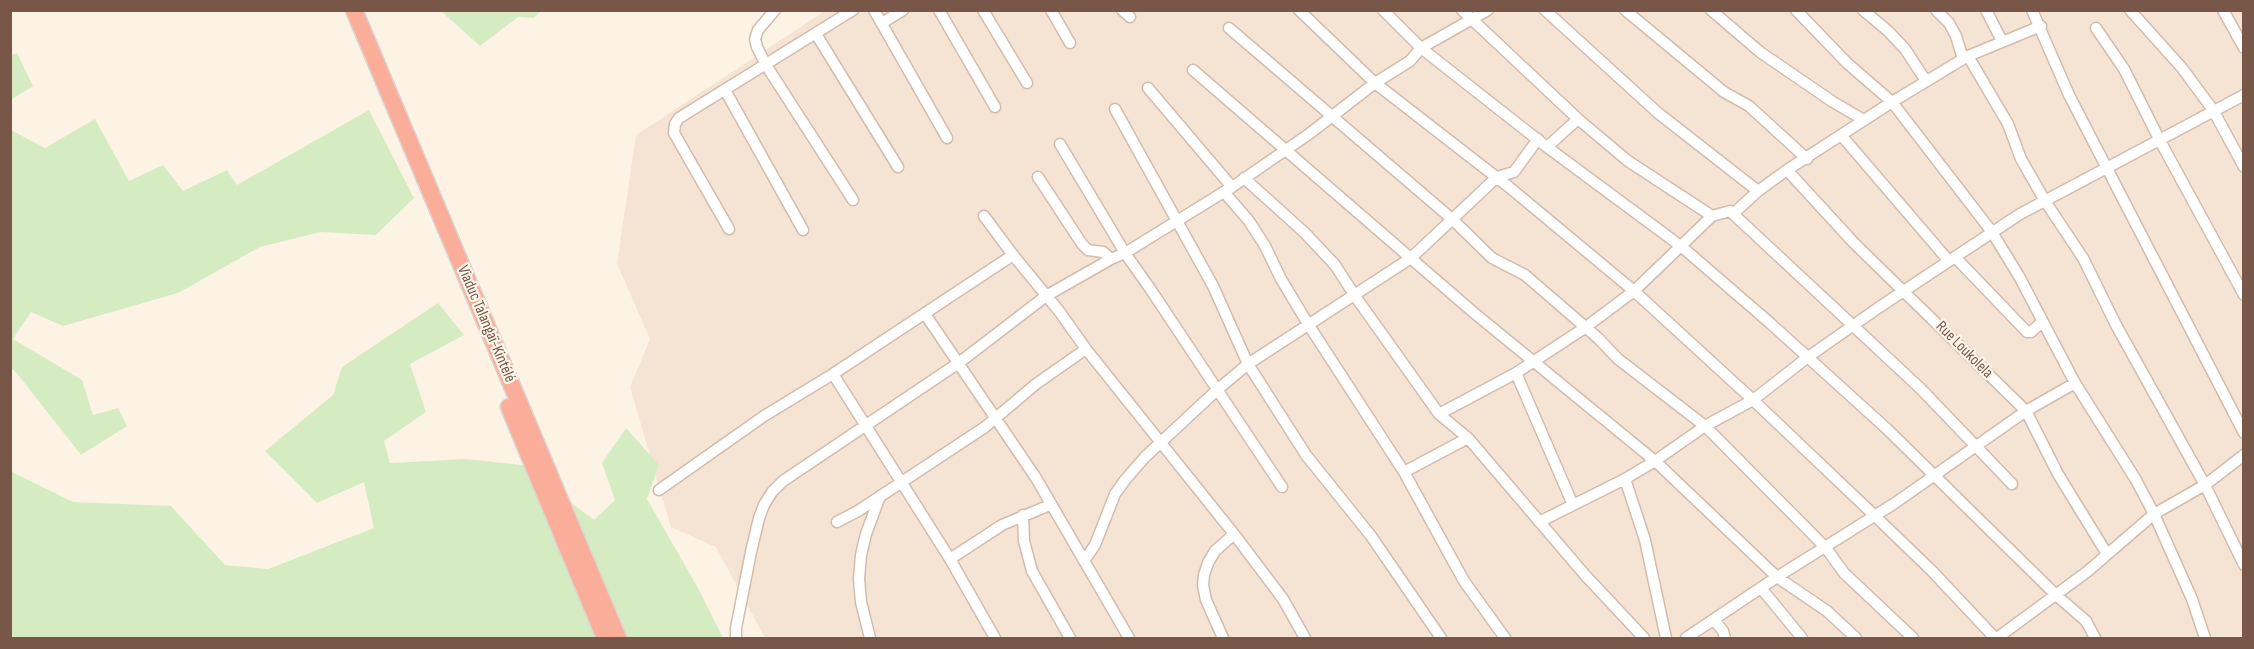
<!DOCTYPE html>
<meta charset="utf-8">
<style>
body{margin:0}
#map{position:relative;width:2254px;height:649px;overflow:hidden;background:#fdf3e5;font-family:"Sofia Sans Condensed",sans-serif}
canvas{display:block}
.frame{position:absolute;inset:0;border:12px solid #785749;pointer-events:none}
</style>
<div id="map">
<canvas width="2254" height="649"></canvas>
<div class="frame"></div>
</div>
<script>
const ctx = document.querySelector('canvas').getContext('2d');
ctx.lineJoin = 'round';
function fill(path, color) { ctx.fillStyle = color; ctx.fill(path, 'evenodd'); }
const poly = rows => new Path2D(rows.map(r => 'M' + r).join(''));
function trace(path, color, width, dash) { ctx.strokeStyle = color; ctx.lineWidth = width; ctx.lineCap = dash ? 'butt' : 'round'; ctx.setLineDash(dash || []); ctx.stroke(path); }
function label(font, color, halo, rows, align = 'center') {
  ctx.font = font + ' "Sofia Sans Condensed",sans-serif'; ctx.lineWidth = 4.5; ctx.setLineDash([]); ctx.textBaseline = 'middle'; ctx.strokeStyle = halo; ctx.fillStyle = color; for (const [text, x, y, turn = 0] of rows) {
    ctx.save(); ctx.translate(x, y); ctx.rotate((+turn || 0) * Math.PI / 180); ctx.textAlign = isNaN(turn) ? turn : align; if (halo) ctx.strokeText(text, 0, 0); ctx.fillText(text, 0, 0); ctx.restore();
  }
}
const residential = poly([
 [825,11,2243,11,2243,638,765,638,716,547,671,527,630,387,650,339,617,264,636,135]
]);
const green = poly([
 [444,10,541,10,541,11,534,18,518,17,480,46,442,12],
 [17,53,33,86,11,100,11,55],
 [369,110,414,198,376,235,321,232,260,247,178,293,63,326,31,312,13,339,82,380,93,415,118,408,127,426,81,455,15,371,11,369,11,130,45,148,95,119,129,181,163,165,183,191,227,170,237,185],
 [438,303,464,335,410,364,426,412,384,441,390,463,466,459,522,465,594,520,615,500,602,463,626,428,659,465,647,499,698,588,723,638,11,638,10,471,73,502,171,506,225,565,268,569,374,528,364,482,317,503,265,451,333,395,342,367]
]);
const minor = poly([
 [775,10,758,30,755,39,757,47,766,65,853,200],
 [874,10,947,138],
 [939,10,995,107],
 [983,10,1027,83],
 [1051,10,1070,43],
 [1122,10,1130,17],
 [1299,10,1375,83,1509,187,1634,291,1753,400,1875,516,1932,571,1995,638],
 [1383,10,1421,48,1547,147,1682,247,1770,323,1887,429,2056,595,2086,621,2095,638],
 [1462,10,1578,119,1628,161,1712,216],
 [1545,10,1658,113,1758,191],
 [1625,10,1724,92,1749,106,1807,159],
 [1711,10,1760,52,1833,102,1864,120],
 [1796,10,1847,63,1892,102,1992,232,2020,278,2075,383,2136,480,2154,514,2192,599,2205,638],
 [1863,10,1888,31,1905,49,1926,81],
 [1936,10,1949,23,1956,36,1963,59],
 [1986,10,2002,41],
 [2032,10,2069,95,2244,433],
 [2130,10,2182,68,2213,110,2244,167],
 [2223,10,2244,48],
 [882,23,903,10],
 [1229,28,1452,219,1492,258,1525,275,1598,338,1618,359,1705,426,1826,548,1844,573,1913,638],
 [2096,28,2124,69,2159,139,2244,295],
 [816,34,898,167],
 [1968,56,2008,124,2021,159,2045,201,2083,258,2116,325,2205,485,2244,565],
 [1193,70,1473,312,1655,461,1777,577,1827,611,1856,638],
 [1148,88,1232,187],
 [725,90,803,230],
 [1115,109,1213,286,1248,364,1306,455,1371,536,1441,638],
 [1841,135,1948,260],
 [1060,144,1125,253,1151,290,1282,487],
 [1547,147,1578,119],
 [1787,170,1854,243,2026,411,2058,474,2107,554],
 [1038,177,1082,244,1088,250,1103,252,1111,259],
 [1244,178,1305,233,1335,265,1355,296,1439,414,1468,438,1585,575,1644,638],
 [1224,192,1249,221,1265,246,1281,279,1308,324,1404,472,1464,581,1505,638],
 [1734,213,1758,191,1787,170,1892,102,1968,56,2041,26],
 [984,216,1013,255,1059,311,1086,349,1234,534,1283,599,1305,638],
 [729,229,674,133,675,124,679,118,853,10],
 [1955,257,2027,332,2031,332,2042,322],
 [925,314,1036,478,1129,638],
 [1516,373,1573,505],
 [833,374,950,559,995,638],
 [1439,414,1516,373,1586,327,1634,291,1712,216,1730,211,1921,389,2012,484],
 [1404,472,1468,438],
 [1625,479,1645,540,1666,638],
 [659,490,764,416,833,374,1013,255],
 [1023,515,1024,541,1032,571,1070,638],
 [1541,521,1625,479,1655,461,1705,426,1753,400,1808,357,1878,308,2020,214,2244,95],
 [837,522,858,511,985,427,1036,384,1086,349],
 [950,559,1002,525,1050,505],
 [1084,561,1095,545,1115,494,1125,480,1145,457,1217,390,1248,364,1411,258,1497,177,1514,172,1538,139],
 [1761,588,1802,638],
 [1714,620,1723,631,1725,638],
 [736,638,736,628,751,552,759,518,764,505,772,492,783,481,960,362,1046,296,1111,259,1125,253,1232,187,1309,134,1375,83,1410,61,1421,48,1488,10],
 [870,638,861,602,859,579,861,555,866,534,880,496],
 [1223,638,1206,600,1203,585,1204,575,1208,563,1215,551,1234,534],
 [1686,638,1777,577,1895,503,2026,411,2075,383],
 [1997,638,2088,571,2154,514,2205,485,2244,455]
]);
const highway = poly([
 [354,10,618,638],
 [509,407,605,638]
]);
const streetNames = [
 ["Viaduc Talangaï-Kintélé",486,324,67],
 ["Rue Loukolela",1964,350,45]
];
fill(residential, '#f5e4d3');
fill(green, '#d5ecc2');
trace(minor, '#d2bcad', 13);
trace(highway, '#dcd3d0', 19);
trace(minor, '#fff', 10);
trace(highway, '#faae99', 16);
label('16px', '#785749', '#fff7ec', streetNames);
</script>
